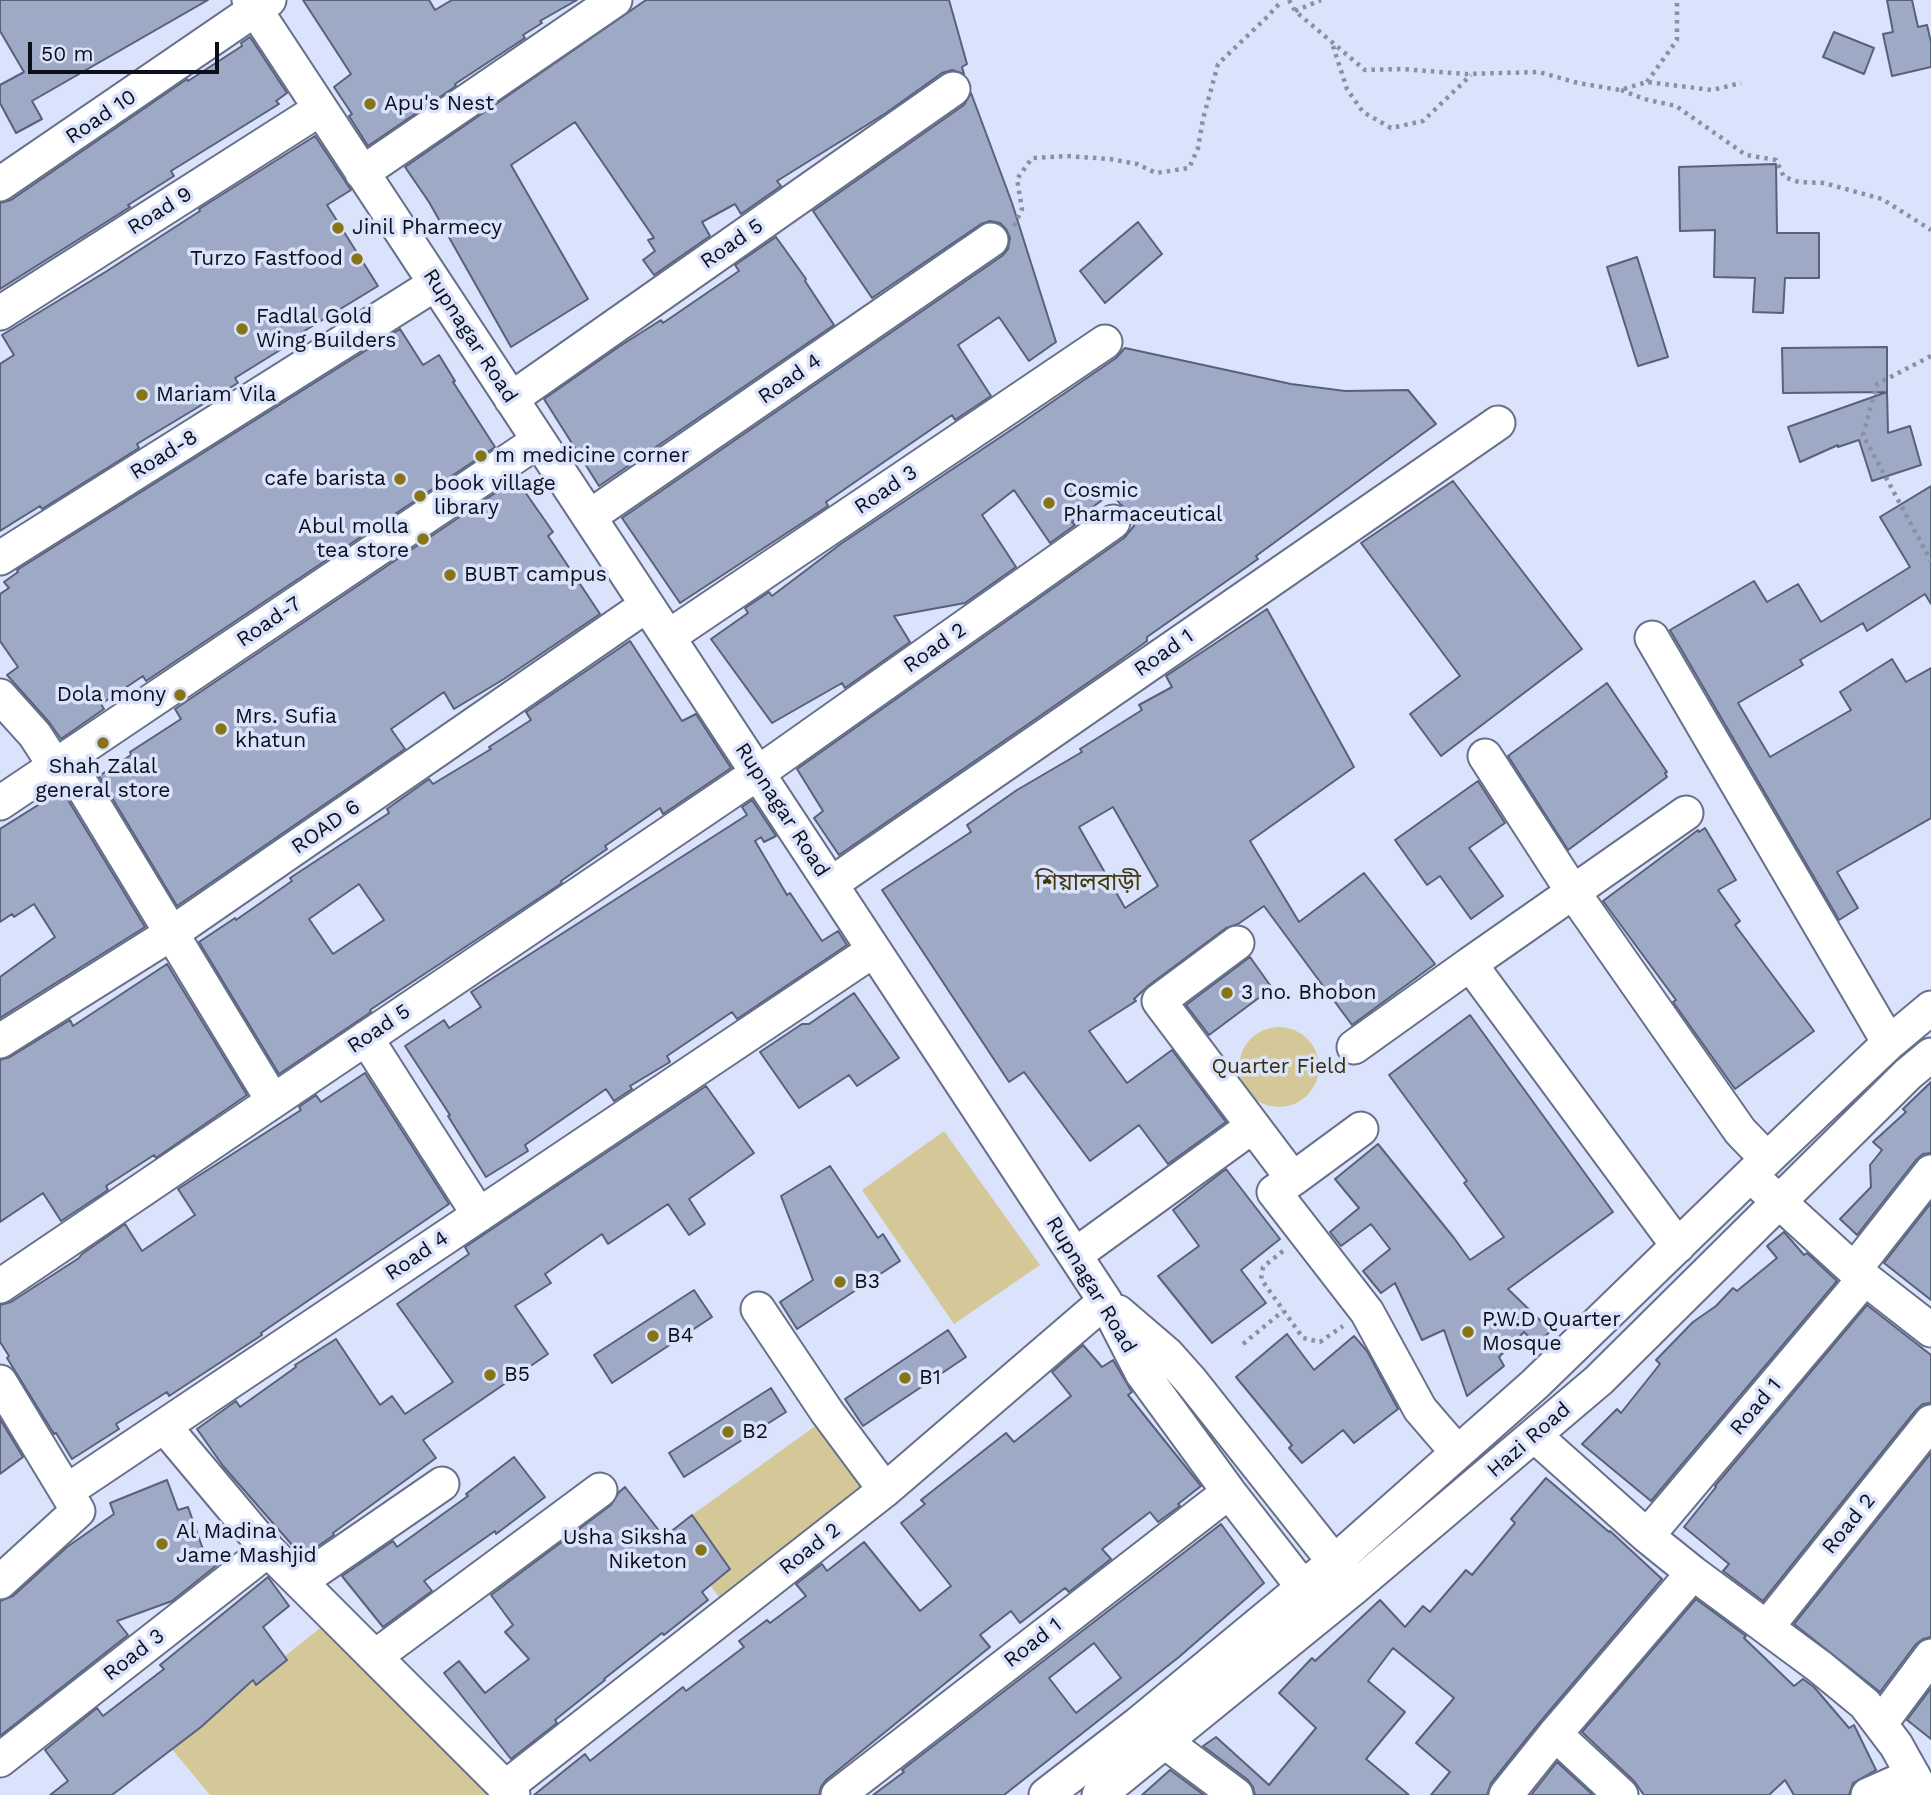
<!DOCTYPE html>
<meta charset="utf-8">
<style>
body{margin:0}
#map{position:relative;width:1931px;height:1795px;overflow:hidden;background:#dae3fb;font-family:"Work Sans",sans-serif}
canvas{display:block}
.scale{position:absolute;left:28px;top:42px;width:191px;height:32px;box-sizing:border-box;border:4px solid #0b0f19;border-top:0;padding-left:9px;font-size:21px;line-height:24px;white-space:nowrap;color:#0b0f19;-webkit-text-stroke:5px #dae3fb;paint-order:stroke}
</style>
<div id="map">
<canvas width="1931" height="1795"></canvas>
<div class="scale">50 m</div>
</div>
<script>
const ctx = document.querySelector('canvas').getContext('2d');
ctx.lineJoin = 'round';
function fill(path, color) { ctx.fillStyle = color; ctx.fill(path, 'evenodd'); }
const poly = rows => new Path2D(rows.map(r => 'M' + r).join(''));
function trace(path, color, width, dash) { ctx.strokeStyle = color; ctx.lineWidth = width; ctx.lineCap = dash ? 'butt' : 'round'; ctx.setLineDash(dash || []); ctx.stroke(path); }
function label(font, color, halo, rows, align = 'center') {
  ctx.font = font + ' "Work Sans","Noto Sans Bengali",sans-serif'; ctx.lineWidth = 7; ctx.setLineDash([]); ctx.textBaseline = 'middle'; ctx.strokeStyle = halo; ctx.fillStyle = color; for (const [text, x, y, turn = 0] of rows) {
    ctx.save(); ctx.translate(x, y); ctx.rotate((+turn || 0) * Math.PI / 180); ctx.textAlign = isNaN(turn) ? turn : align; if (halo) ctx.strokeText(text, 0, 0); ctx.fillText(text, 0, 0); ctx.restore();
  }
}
const green = poly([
 '1239 1067a40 40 0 1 1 80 0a40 40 0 1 1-80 0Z',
 [944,1131,1040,1265,954,1324,862,1190],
 [825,1419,879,1488,725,1605,710,1585,692,1515],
 [335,1616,513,1795,210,1795,171,1748]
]);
const building = poly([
 [0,0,208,0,32,101,42,119,16,133,0,103,0,85,24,72,0,31,0,0],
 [303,0,429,0,435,10,452,0,577,0,540,21,542,23,523,35,525,38,455,84,456,86,368,146,349,116,352,114,334,87,351,74,303,0],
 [646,0,949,0,967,64,962,67,964,74,952,70,942,73,886,113,777,181,781,186,741,214,735,204,702,222,710,236,654,275,643,260,655,251,648,240,654,238,575,122,511,165,588,299,511,347,429,202,405,167,646,0],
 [1887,0,1912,0,1918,27,1927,25,1931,42,1931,67,1892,76,1883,34,1893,32,1887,0],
 [1834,32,1874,48,1864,74,1823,57,1834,32],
 [250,37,287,93,276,101,279,104,171,171,174,176,128,205,130,207,0,289,0,203,11,200,187,79,188,81,242,46,241,43,250,37],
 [971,93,1012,203,1056,342,1029,361,999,317,958,345,991,396,955,420,952,415,826,502,828,506,680,603,622,518,1002,256,1008,249,1010,238,1006,229,1000,223,990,221,981,224,872,298,813,211,964,105,971,93],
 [315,136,351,190,327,205,378,286,283,344,285,347,235,378,238,383,137,444,139,448,42,509,40,506,0,531,0,364,14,355,2,335,107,271,200,211,199,209,315,136],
 [1776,164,1777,233,1819,233,1819,278,1785,278,1783,313,1753,312,1755,278,1714,277,1715,230,1680,231,1679,167,1776,164],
 [1138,222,1162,254,1105,303,1080,271,1138,222],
 [776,237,806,279,805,281,834,325,599,486,544,399,620,346,661,320,663,323,739,271,735,265,776,237],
 [1637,257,1668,357,1638,366,1607,267,1637,257],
 [400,329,423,365,439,355,455,381,453,382,495,447,146,681,143,676,101,704,104,709,61,739,49,722,7,675,18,667,0,641,0,594,9,588,4,582,18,572,17,570,400,329],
 [1887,347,1887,392,1783,393,1782,348,1887,347],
 [1125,348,1291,384,1345,391,1408,390,1436,424,1256,556,1258,559,1147,637,1147,641,1115,664,839,855,814,818,823,811,797,769,1124,538,1134,526,1129,511,1120,504,1112,493,1072,522,1075,525,1050,543,1014,490,982,515,1016,567,965,603,894,616,910,642,845,688,842,683,772,723,711,639,748,613,745,608,769,592,772,596,842,543,1020,424,1116,358,1125,348],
 [1887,392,1888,433,1910,426,1921,465,1872,481,1859,440,1838,447,1838,445,1800,462,1788,427,1887,392],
 [516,479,553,532,548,536,600,614,504,679,454,709,444,692,391,729,405,749,177,906,99,776,131,755,130,752,181,719,175,709,516,479],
 [1453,481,1582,649,1441,756,1410,714,1460,676,1361,543,1453,481],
 [1931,486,1931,604,1925,594,1867,631,1863,623,1800,660,1803,665,1738,703,1770,757,1851,710,1840,692,1892,659,1906,682,1931,668,1931,818,1837,872,1858,908,1839,920,1670,630,1754,581,1767,602,1798,584,1821,622,1910,567,1880,517,1931,486],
 [1267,609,1354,767,1250,841,1299,922,1364,873,1435,964,1352,1025,1264,906,1238,924,1226,928,1148,986,1134,999,1136,1001,1089,1031,1127,1083,1172,1050,1226,1122,1168,1164,1139,1125,1090,1161,1024,1072,1009,1082,882,890,971,832,967,825,1017,790,1082,752,1080,749,1142,710,1139,705,1172,687,1166,676,1267,609],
 [1113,807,1158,886,1125,908,1079,827,1113,807],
 [630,641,682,721,696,714,731,768,663,814,660,808,605,846,607,849,561,881,562,883,370,1010,371,1012,279,1074,199,942,235,918,236,920,292,881,290,878,389,813,387,809,429,779,433,784,491,749,489,747,531,720,526,712,630,641],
 [359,884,384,920,333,954,309,919,359,884],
 [1607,683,1667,772,1665,773,1667,777,1568,850,1508,756,1607,683],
 [1478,781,1505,823,1469,848,1503,896,1471,919,1440,876,1427,885,1395,840,1478,781],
 [62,790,145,927,0,1018,0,977,55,937,34,904,14,917,12,914,0,922,0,829,62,790],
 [752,800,776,836,764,842,761,837,755,841,787,895,790,893,822,941,838,931,847,945,737,1019,732,1012,667,1056,670,1062,630,1086,632,1089,614,1101,606,1089,525,1145,528,1151,486,1177,448,1116,450,1115,405,1046,444,1020,449,1028,481,1007,471,992,747,815,742,807,752,800],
 [1705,828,1736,880,1718,890,1740,921,1735,925,1814,1031,1735,1089,1673,1002,1676,1000,1603,901,1698,830,1699,832,1705,828],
 [1250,957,1272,988,1209,1035,1186,1005,1250,957],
 [167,964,247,1095,156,1158,154,1155,106,1186,108,1190,61,1221,43,1193,0,1222,0,1060,10,1057,70,1020,73,1026,167,964],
 [854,993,899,1058,857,1086,849,1075,799,1108,760,1052,802,1024,809,1024,854,993],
 [1470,1015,1613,1212,1508,1289,1551,1331,1536,1344,1524,1332,1499,1357,1504,1366,1467,1396,1444,1330,1422,1340,1395,1283,1381,1293,1363,1271,1390,1249,1371,1224,1341,1246,1330,1232,1359,1208,1335,1179,1378,1144,1454,1238,1470,1260,1504,1237,1464,1183,1467,1181,1389,1075,1470,1015],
 [365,1073,449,1204,261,1333,262,1335,169,1396,167,1392,116,1424,119,1429,72,1459,56,1433,54,1434,7,1358,9,1356,0,1342,0,1305,11,1302,79,1258,82,1254,125,1224,142,1251,195,1215,178,1189,301,1110,299,1107,316,1095,321,1102,365,1073],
 [1931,1082,1931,1153,1923,1154,1916,1160,1857,1235,1840,1219,1871,1187,1870,1165,1882,1150,1873,1142,1906,1112,1903,1109,1931,1082],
 [706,1086,754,1153,689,1199,705,1224,689,1235,668,1204,608,1244,602,1234,545,1274,551,1283,515,1306,548,1354,423,1440,436,1458,333,1533,334,1535,311,1551,300,1554,223,1466,197,1429,236,1401,240,1407,296,1367,295,1365,336,1339,380,1405,392,1396,405,1414,453,1382,397,1304,469,1254,465,1247,706,1086],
 [830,1166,878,1238,883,1234,900,1261,797,1329,780,1302,813,1280,781,1196,830,1166],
 [1226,1169,1280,1239,1241,1270,1266,1303,1212,1343,1158,1276,1199,1246,1173,1210,1226,1169],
 [1931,1203,1931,1300,1884,1263,1931,1203],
 [1784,1232,1804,1255,1807,1253,1837,1281,1651,1501,1582,1444,1617,1409,1621,1413,1660,1364,1656,1360,1693,1322,1716,1306,1733,1288,1737,1291,1777,1258,1767,1246,1784,1232],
 [694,1290,712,1317,612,1383,594,1355,694,1290],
 [1867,1305,1931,1355,1931,1403,1923,1404,1916,1410,1763,1601,1723,1571,1729,1564,1684,1527,1716,1487,1715,1486,1867,1305],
 [948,1330,966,1357,863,1426,845,1399,948,1330],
 [1287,1334,1314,1370,1354,1336,1367,1351,1398,1409,1354,1443,1343,1430,1302,1463,1289,1448,1292,1445,1236,1377,1287,1334],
 [1083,1345,1102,1367,1113,1360,1132,1392,1128,1395,1201,1486,1178,1504,1180,1506,1158,1522,1150,1512,1102,1549,1111,1559,1069,1592,1065,1588,1020,1623,1011,1611,980,1635,990,1647,826,1780,821,1787,819,1795,534,1795,585,1754,590,1761,683,1687,686,1691,744,1647,739,1641,767,1620,770,1623,806,1596,796,1584,822,1564,827,1571,864,1542,920,1611,951,1586,901,1523,925,1504,921,1500,1006,1433,1014,1442,1071,1396,1052,1372,1083,1345],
 [771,1388,786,1412,684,1477,669,1453,771,1388],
 [0,1419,23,1457,0,1474,0,1419],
 [1931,1453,1931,1637,1923,1639,1916,1644,1880,1692,1794,1624,1931,1453],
 [514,1457,545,1497,496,1534,495,1531,424,1581,432,1591,383,1627,342,1576,393,1541,397,1547,468,1496,466,1494,514,1457],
 [1546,1478,1609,1532,1610,1531,1662,1579,1540,1722,1491,1783,1487,1795,1431,1795,1450,1772,1416,1743,1454,1698,1393,1648,1368,1681,1405,1712,1366,1759,1409,1795,1255,1795,1253,1787,1248,1780,1203,1746,1216,1737,1269,1785,1316,1728,1279,1693,1312,1658,1315,1661,1380,1600,1405,1627,1423,1606,1430,1612,1466,1570,1472,1575,1515,1523,1511,1519,1546,1478],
 [167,1480,178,1510,188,1507,205,1555,213,1552,217,1565,172,1601,117,1621,128,1635,0,1736,0,1601,13,1596,67,1547,114,1514,110,1503,167,1480],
 [625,1487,664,1537,692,1515,730,1569,702,1592,708,1600,664,1635,662,1633,604,1679,605,1680,555,1720,557,1723,511,1759,444,1673,459,1661,485,1693,529,1659,505,1632,513,1625,491,1595,611,1505,619,1492,625,1487],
 [1221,1524,1264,1583,1179,1657,1004,1795,873,1795,904,1772,902,1770,1221,1524],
 [1094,1643,1121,1678,1076,1713,1049,1678,1094,1643],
 [268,1577,289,1606,263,1627,287,1660,256,1685,253,1680,201,1727,112,1795,50,1795,68,1781,45,1750,97,1708,103,1716,164,1669,160,1665,268,1577],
 [1696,1599,1746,1636,1744,1638,1794,1686,1803,1679,1814,1687,1849,1728,1854,1725,1876,1770,1853,1783,1849,1795,1794,1795,1785,1780,1769,1795,1644,1795,1634,1781,1582,1732,1696,1599],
 [1931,1688,1931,1739,1907,1720,1931,1688],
 [1557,1762,1593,1795,1531,1795,1557,1762],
 [1170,1770,1204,1795,1142,1795,1170,1770]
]);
const path = poly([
 [1289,0,1295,11,1365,70,1402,69,1465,74,1539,72,1578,83,1620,90,1647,82,1712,90,1741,83],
 [1295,11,1321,0],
 [1333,46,1347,89,1363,112,1391,128,1423,121,1471,75],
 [1647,82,1677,40,1677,0],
 [1621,90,1644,99,1676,106,1746,155,1776,160,1784,177,1799,182,1824,183,1882,199,1931,230],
 [1014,226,1022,209,1017,179,1032,158,1066,156,1110,159,1137,164,1156,173,1189,168,1198,148,1203,119,1218,64,1266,18,1279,4,1279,0],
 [1931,356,1877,384,1863,435,1931,561],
 [1283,1251,1263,1267,1261,1279,1303,1338,1320,1342,1343,1326],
 [1243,1344,1283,1311]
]);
const minor = poly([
 [249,0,1105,1301,1142,1373,1229,1492,1323,1613],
 [362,173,615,0],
 [0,184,269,0],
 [0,313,320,109],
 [511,399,953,89],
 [589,517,991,240],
 [0,558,435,284],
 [668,637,1105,342],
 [1652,638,1889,1043],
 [0,696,35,735,55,766],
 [1485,756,1573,892,1686,813],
 [66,759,273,1101],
 [0,803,538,441],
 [831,884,1498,423],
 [1237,943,1159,1001,1293,1179,1361,1129],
 [366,1038,479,1215],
 [0,1041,172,933,647,605],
 [1354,1047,1470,964],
 [1293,1179,1274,1192,1367,1312,1420,1409,1457,1452],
 [1763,1187,1854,1270,1931,1330],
 [1678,1246,1470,964,1573,892,1740,1131,1767,1159],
 [1075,1255,1253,1126],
 [1854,1270,1931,1172],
 [0,1286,758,773,1113,522],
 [758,1309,827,1412,885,1490],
 [1118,1312,1167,1354,1191,1381,1347,1578],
 [0,1382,78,1511,0,1582],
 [164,1426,268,1550,513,1795],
 [1535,1436,1647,1536,1693,1573,1820,1667,1865,1704,1896,1745,1924,1795],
 [67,1491,874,950],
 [1647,1536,1864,1279],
 [301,1581,442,1484],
 [1767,1627,1931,1422],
 [376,1656,600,1490],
 [1881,1723,1931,1656],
 [1555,1734,1621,1795],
 [1164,1741,1236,1795],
 [0,1760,268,1550],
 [506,1787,885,1490,1105,1301],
 [838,1795,1229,1492],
 [1046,1795,1138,1724,1334,1562,1534,1385,1767,1159,1889,1043,1931,1008],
 [1099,1795,1355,1587,1599,1380,1908,1074,1931,1055],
 [1506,1795,1555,1734,1693,1573],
 [1868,1795,1913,1775]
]);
const markers = [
 [370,104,7,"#877416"],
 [338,228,7,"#877416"],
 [357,259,7,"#877416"],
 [242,329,7,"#877416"],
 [142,395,7,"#877416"],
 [481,456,7,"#877416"],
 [400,479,7,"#877416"],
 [420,496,7,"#877416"],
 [1049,503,7,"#877416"],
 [423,539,7,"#877416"],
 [450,575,7,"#877416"],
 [180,695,7,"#877416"],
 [221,729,7,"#877416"],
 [103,743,7,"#877416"],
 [1227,993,7,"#877416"],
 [840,1282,7,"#877416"],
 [1468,1332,7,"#877416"],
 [653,1336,7,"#877416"],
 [490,1375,7,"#877416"],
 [905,1378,7,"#877416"],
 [728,1432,7,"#877416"],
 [162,1544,7,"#877416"],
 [701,1550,7,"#877416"]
];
const poiNames = [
 ["Apu's Nest",384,104],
 ["Jinil Pharmecy",352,228],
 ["Turzo Fastfood",343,259,"right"],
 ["Fadlal Gold",256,317],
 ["Wing Builders",256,341],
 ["Mariam Vila",156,395],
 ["m medicine corner",495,456],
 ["cafe barista",386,479,"right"],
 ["book village",434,484],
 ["library",434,508],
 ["Cosmic",1063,491],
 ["Pharmaceutical",1063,515],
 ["Abul molla",409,527,"right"],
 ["tea store",409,551,"right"],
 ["BUBT campus",464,575],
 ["Dola mony",166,695,"right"],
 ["Mrs. Sufia",235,717],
 ["khatun",235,741],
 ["Shah Zalal",103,767,"center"],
 ["general store",103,791,"center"],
 ["3 no. Bhobon",1241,993],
 ["B3",854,1282],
 ["P.W.D Quarter",1482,1320],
 ["Mosque",1482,1344],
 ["B4",667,1336],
 ["B5",504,1375],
 ["B1",919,1378],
 ["B2",742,1432],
 ["Al Madina",176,1532],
 ["Jame Mashjid",176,1556],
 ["Usha Siksha",687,1538,"right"],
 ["Niketon",687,1562,"right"]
];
const streetNames = [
 ["Road 10",101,117,-34],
 ["Road 9",160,211,-32],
 ["Road 5",732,244,-35],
 ["Rupnagar Road",470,336,57],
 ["Road 4",790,379,-35],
 ["Road-8",164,455,-32],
 ["Road 3",886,490,-34],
 ["Road-7",269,622,-34],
 ["Road 2",935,648,-35],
 ["Road 1",1164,653,-35],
 ["Rupnagar Road",782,810,57],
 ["ROAD 6",326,827,-35],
 ["Road 5",379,1029,-34],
 ["Road 4",417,1256,-34],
 ["Rupnagar Road",1091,1285,59],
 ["Road 1",1756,1407,-50],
 ["Hazi Road",1529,1440,-41],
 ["Road 2",1849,1524,-51],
 ["Road 2",810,1549,-38],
 ["Road 1",1033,1643,-38],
 ["Road 3",134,1655,-38]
];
const parkNames = [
 ["Quarter Field",1279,1067]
];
const quarterNames = [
 ["শিয়ালবাড়ী",1088,883]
];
fill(green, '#d4c898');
fill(building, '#9ea9c6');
trace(building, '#57617b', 2);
trace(minor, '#66708a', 37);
trace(path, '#8990a2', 4.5, [3.5, 5]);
trace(minor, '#fff', 33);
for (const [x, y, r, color] of markers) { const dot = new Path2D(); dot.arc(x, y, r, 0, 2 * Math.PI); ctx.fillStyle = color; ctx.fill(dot); trace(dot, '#dae3fb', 2.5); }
label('21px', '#0b0f19', '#dae3fb', poiNames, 'left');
label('21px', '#0b0f19', '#dae3fb', streetNames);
label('21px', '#382f04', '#dae3fb', parkNames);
label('24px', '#43390f', '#dae3fb', quarterNames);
</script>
